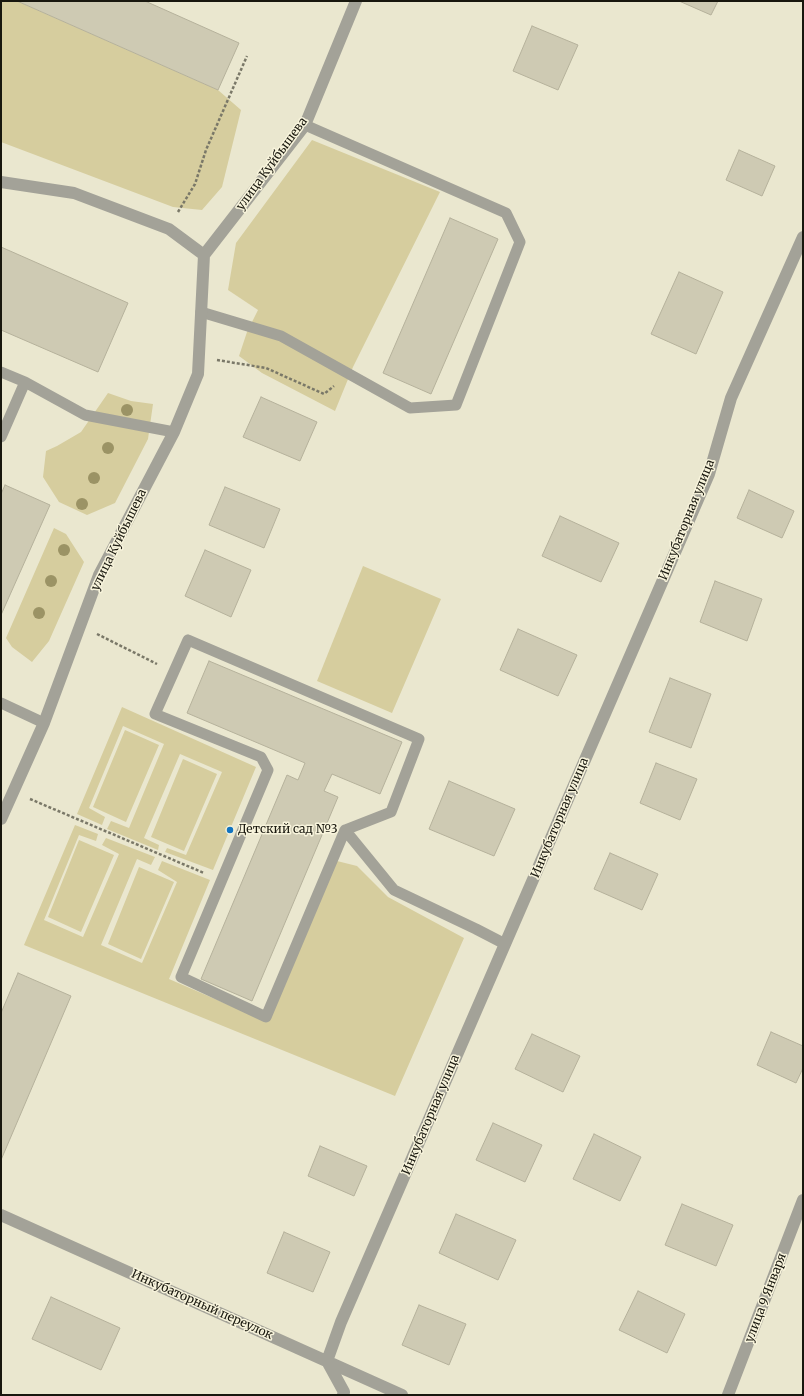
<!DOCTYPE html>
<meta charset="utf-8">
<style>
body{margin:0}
#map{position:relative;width:804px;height:1396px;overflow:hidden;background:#eae7cf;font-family:Merriweather,serif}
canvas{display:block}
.frame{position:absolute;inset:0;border:2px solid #18170e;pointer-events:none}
</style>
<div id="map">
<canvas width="804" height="1396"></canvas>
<div class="frame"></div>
</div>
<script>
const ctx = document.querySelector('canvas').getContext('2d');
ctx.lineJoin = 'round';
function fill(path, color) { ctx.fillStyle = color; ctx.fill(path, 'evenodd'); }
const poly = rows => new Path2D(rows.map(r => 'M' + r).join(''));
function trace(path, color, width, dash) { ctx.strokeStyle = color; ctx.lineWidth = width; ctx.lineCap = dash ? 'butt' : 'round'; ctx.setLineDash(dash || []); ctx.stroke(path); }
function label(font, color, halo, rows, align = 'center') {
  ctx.font = font + ' Merriweather,serif'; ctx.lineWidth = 3; ctx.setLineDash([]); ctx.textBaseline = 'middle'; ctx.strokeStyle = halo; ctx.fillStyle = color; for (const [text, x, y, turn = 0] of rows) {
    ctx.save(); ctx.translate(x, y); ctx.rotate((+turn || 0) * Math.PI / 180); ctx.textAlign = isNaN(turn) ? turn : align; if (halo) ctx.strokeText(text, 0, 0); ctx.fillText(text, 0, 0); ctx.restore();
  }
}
const green = poly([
 [1,1,17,1,218,90,241,110,222,187,202,210,173,207,1,142],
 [312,140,440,192,353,367,335,411,262,373,239,356,247,332,258,310,228,290,236,243],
 [108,393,131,401,153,404,148,439,115,503,87,515,59,502,43,477,46,451,57,446,81,432],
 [54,528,66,534,84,562,49,641,32,662,12,647,6,638],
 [363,566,441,599,392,713,317,681],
 [122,707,256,767,213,870,165,852,167,848,186,855,222,772,180,754,144,838,159,845,158,850,107,829,111,821,129,828,164,744,123,726,89,808,105,817,102,825,77,814],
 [125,730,159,745,126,822,93,807],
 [183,759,217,774,184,851,151,837],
 [75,825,98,834,96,841,79,835,44,920,83,937,119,854,102,845,106,838,155,857,151,865,137,859,101,945,142,963,177,882,158,870,162,861,210,880,169,979,268,1022,337,861,357,866,388,897,464,938,395,1096,24,945],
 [79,840,114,855,81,932,48,917],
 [139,867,174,882,141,959,108,944]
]);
const building = poly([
 [17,1,145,1,239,43,218,90,17,1],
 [679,1,718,1,711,15,679,1],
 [532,26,578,45,558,90,513,71,532,26],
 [739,150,775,166,762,196,726,180,739,150],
 [450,218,498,239,431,394,383,373,450,218],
 [1,247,128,303,98,372,1,330,1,247],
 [679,272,723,292,696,354,651,334,679,272],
 [261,397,317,422,300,461,243,437,261,397],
 [5,485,50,505,1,615,1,494,5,485],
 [225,487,280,509,264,548,209,525,225,487],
 [749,490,794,511,782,538,737,518,749,490],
 [560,516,619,543,601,582,542,556,560,516],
 [205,550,251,570,231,617,185,596,205,550],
 [715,581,762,599,747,641,700,622,715,581],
 [518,629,577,655,558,696,500,670,518,629],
 [209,661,402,742,380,794,332,774,324,791,338,797,252,1001,201,979,287,775,298,780,305,763,187,713,209,661],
 [670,678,711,694,691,748,649,732,670,678],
 [656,763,697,779,680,820,640,803,656,763],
 [449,781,515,809,494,856,429,829,449,781],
 [610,853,658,874,642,910,594,889,610,853],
 [18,973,71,996,1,1160,1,1013,18,973],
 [771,1032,803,1046,803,1068,796,1083,757,1065,771,1032],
 [532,1034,580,1056,563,1092,515,1069,532,1034],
 [493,1123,542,1145,525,1182,476,1160,493,1123],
 [594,1134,641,1157,620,1201,573,1179,594,1134],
 [320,1146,367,1166,354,1196,308,1176,320,1146],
 [682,1204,733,1225,716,1266,665,1245,682,1204],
 [456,1214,516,1240,498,1280,439,1253,456,1214],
 [284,1232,330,1252,313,1292,267,1273,284,1232],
 [638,1291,685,1314,667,1353,619,1330,638,1291],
 [51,1297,120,1328,101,1370,32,1339,51,1297],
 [419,1305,466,1324,449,1365,402,1345,419,1305]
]);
const path = poly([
 [178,212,195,184,206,150,247,56],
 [217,360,266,368,324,394,334,386],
 [97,634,157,664],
 [30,799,204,873]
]);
const lane = poly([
 [201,312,281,336,410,408,456,405,520,242,506,213,305,125],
 [1,372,25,382,85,415,174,432],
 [1,437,25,382],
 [188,640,419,739,391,812,345,830,266,1017,181,977,268,770,261,757,155,714,188,640],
 [1,703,44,723],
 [345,830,394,890,476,929,505,944]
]);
const street = poly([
 [1,182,74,193,169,229,204,255],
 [1,819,44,723,99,575,174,432,198,374,204,255,305,125,356,1],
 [1,1215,402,1395],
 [343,1395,344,1392,327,1361,341,1322,709,474,731,398,803,237],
 [728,1395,803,1200]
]);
const trees = [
 [127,410],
 [108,448],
 [94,478],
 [82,504],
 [64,550],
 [51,581],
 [39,613]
];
const markers = [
 [230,830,4,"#1374c0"]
];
const streetNames = [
 ["улица Куйбышева",272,164,-54],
 ["Инкубаторная улица",687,520,-68],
 ["улица Куйбышева",119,540,-64],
 ["Инкубаторная улица",560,818,-67],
 ["Инкубаторная улица",431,1115,-67],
 ["улица 9 Января",766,1298,-69],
 ["Инкубаторный переулок",202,1305,24]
];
const poiNames = [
 ["Детский сад №3",238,830]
];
fill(green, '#d6cd9e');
fill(building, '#cecab3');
trace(building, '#b5b19b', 1);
trace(path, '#7a7868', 2.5, [3, 2]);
trace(lane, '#a3a298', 11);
trace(street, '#a3a298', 12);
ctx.fillStyle = '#9b9365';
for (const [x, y] of trees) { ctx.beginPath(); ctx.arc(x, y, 6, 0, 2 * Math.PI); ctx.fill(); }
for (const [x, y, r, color] of markers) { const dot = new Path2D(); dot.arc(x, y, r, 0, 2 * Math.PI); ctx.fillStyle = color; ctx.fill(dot); trace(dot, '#f8f4dc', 1.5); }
label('12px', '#18170e', '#f8f4dc', streetNames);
label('12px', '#18170e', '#f8f4dc', poiNames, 'left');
</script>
